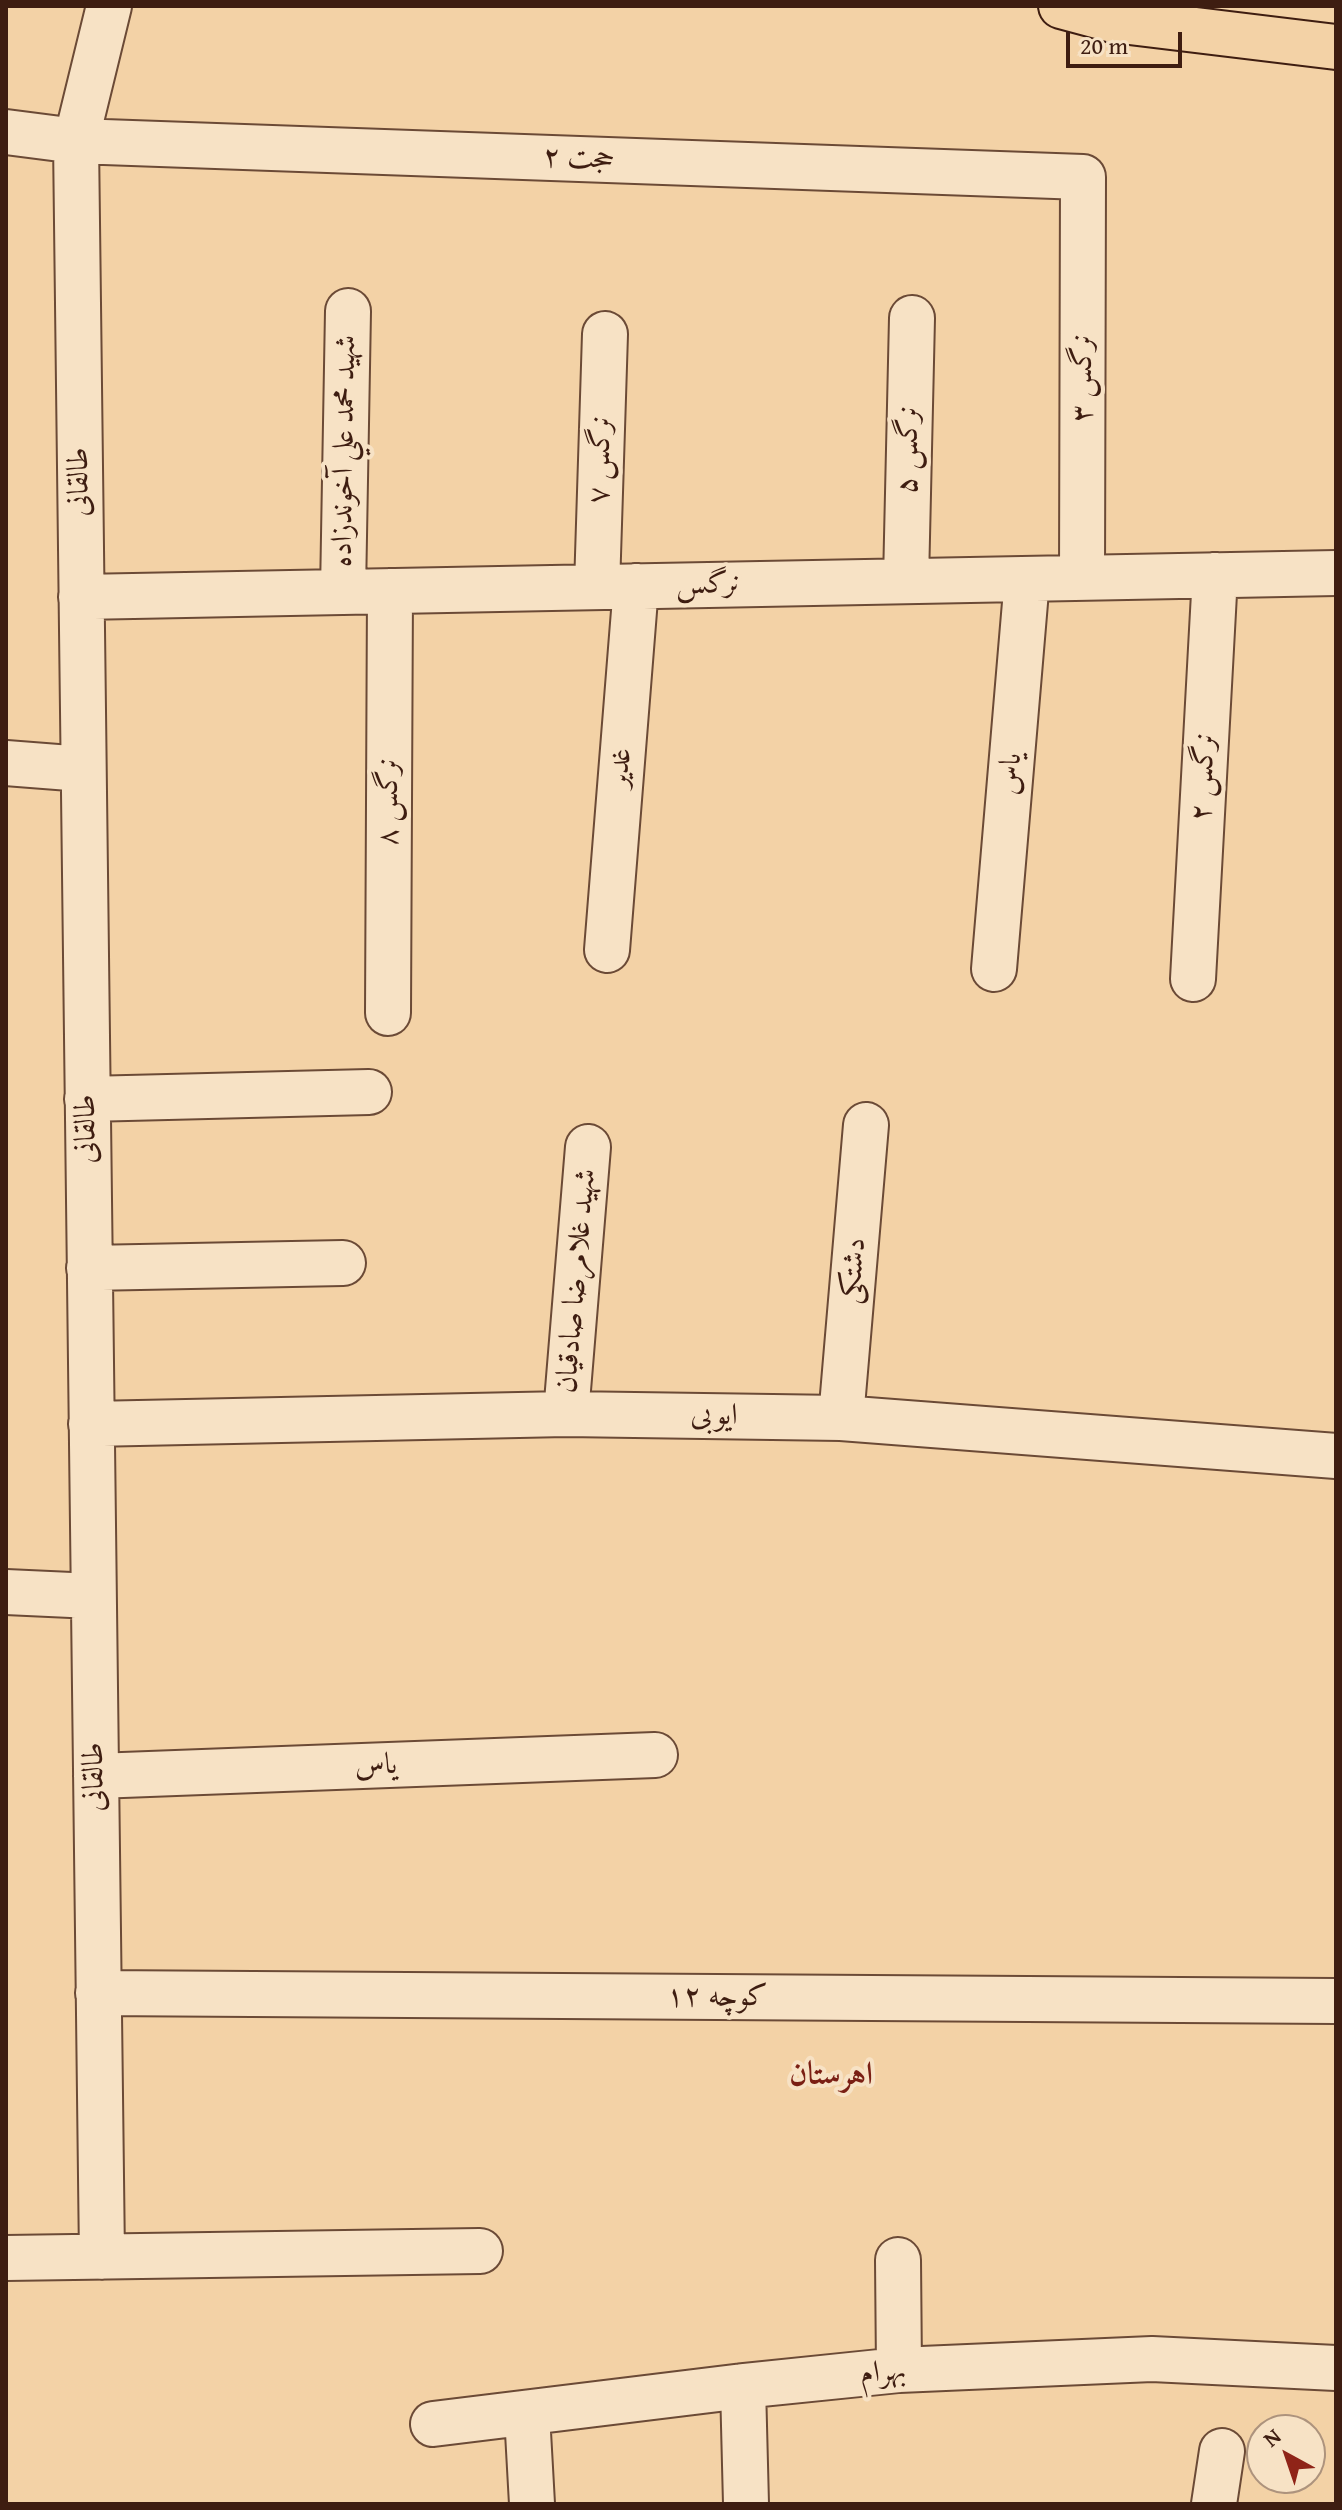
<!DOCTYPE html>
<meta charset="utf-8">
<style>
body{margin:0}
#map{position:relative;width:1342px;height:2510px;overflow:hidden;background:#f3d2a6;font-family:"Gentium Book Plus",serif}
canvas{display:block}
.frame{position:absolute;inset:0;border:8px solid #3e1d11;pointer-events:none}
.north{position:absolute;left:1246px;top:2414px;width:80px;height:80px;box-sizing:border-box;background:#f7e2c5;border:2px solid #ad937d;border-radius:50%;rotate:320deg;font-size:22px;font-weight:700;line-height:32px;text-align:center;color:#3e1d11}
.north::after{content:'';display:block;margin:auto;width:28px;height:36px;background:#8f2418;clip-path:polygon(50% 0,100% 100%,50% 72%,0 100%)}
.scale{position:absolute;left:1066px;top:32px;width:116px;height:36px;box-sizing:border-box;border:4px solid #3e1d11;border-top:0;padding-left:10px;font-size:24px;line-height:28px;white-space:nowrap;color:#3e1d11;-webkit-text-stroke:6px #f7e2c5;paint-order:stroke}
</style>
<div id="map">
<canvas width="1342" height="2510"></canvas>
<div class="frame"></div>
<div class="north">N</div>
<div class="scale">20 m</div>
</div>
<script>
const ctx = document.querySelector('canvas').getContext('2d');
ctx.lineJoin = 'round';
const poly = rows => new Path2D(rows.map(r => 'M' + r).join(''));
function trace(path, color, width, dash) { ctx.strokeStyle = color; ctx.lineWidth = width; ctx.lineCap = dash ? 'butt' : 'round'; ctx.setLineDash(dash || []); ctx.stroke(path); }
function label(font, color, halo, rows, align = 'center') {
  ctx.font = font + ' "Gentium Book Plus",Amiri,serif'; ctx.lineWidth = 8; ctx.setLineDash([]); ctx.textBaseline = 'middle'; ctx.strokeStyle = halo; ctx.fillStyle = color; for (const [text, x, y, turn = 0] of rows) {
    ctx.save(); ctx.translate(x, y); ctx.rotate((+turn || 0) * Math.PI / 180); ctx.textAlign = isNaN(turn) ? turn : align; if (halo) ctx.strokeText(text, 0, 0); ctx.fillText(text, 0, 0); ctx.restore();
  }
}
const minor = poly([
 [6,132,76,141,1083,177,1082,578],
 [906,581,912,318],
 [597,587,605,334],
 [343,592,348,311],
 [81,597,1336,573],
 [6,763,83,769],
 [607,950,636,586],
 [994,969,1027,579],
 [1193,979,1215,575],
 [388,1013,390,591],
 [87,1099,369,1092],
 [89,1268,343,1263],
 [566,1414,588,1147],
 [841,1418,866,1125],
 [91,1424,566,1414,841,1418,1336,1456],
 [6,1592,93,1596],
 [96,1776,655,1755],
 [98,1993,1336,2001],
 [102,2257,76,141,109,6],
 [6,2258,480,2251],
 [898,2260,899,2370],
 [743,2386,746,2504],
 [527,2414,532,2504],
 [433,2424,743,2386,899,2370,1152,2359,1336,2368],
 [1214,2504,1222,2451]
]);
const major = poly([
 [1061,6,1113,20,1336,47]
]);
const streetNames = [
 ["حجت ۲",579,159,2],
 ["نرگس ۳",1083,378,-90],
 ["نرگس ۵",909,450,-89],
 ["شهيد محمد علي آخوندزاده",345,451,-89],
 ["نرگس ۷",601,460,-88],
 ["طالقانی",80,482,-91],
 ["نرگس",708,585,-1],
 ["غدیر",621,768,-85],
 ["یاس",1011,774,-85],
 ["نرگس ۲",1204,777,-87],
 ["نرگس ۸",389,802,-90],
 ["طالقانی",87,1129,-91],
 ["دشتکی",854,1271,-85],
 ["شهید غلامرضا صادقیان",577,1281,-85],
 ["ایوبی",714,1416,1],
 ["یاس",376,1766,-2],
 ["طالقانی",95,1777,-91],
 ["کوچه ۱۲",717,1997],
 ["بهرام",883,2373,-5]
];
const neighbourhoodNames = [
 ["اهرستان",831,2076]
];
trace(minor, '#6b4a36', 48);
trace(major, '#3e1d11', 48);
trace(minor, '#f7e2c5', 44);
trace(major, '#f3d2a6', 44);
label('30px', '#3e1d11', '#f7e2c5', streetNames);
label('bold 32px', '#7a1f14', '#f7e2c5', neighbourhoodNames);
</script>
